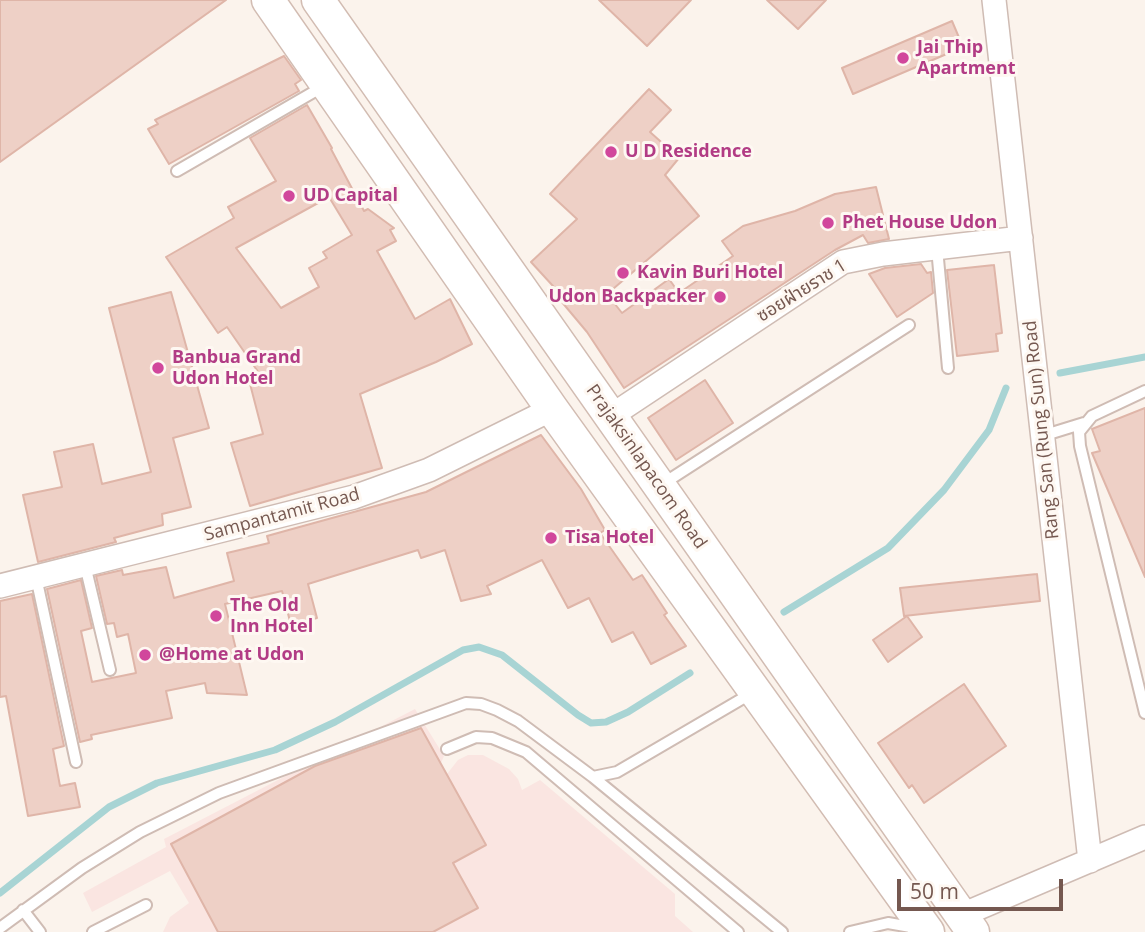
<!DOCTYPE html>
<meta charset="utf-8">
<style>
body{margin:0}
#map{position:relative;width:1145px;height:932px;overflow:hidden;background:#fbf3ec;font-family:"Open Sans",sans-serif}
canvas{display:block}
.scale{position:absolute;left:897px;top:879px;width:166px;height:32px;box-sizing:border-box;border:4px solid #755850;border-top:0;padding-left:9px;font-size:21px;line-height:24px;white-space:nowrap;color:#755850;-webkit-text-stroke:5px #fef8f2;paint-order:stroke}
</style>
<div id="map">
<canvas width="1145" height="932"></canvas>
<div class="scale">50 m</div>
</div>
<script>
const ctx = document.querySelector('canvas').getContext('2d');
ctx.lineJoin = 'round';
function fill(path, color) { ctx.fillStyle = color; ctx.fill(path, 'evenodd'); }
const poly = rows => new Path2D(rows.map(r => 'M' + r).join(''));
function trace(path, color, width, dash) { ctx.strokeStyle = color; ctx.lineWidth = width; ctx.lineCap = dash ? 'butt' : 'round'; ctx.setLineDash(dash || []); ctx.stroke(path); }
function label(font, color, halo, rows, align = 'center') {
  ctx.font = font + ' "Open Sans","Noto Sans Thai",sans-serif'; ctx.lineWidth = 6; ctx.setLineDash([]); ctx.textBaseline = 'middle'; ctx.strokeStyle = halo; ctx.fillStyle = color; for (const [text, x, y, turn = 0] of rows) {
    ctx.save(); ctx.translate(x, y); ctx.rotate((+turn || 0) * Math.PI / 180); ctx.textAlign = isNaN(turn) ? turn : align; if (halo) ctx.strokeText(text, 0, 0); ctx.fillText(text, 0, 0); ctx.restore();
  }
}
const commercial = poly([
 [415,709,444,756,440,765,447,774,458,760,468,755,483,755,509,769,518,779,522,790,540,780,675,894,675,916,693,932,163,932,170,917,189,903,170,871,92,912,83,893,166,847,164,839]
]);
const stream = poly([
 [1060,373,1145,357],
 [784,612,888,548,944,490,989,430,1006,388],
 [0,893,109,807,157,783,275,750,335,722,463,650,479,647,502,655,578,715,591,723,606,722,628,712,690,673]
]);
const building = poly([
 [0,0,226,0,0,162,0,0],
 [599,0,691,0,647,46,599,0],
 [767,0,826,0,798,29,767,0],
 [952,21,963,47,853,94,842,68,952,21],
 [284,56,301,80,295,84,299,91,169,164,148,129,158,124,155,120,284,56],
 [649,89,671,110,650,132,679,158,665,175,699,216,607,294,622,313,669,279,679,293,733,256,722,241,743,226,795,211,835,194,876,187,889,239,868,243,863,235,835,250,624,388,587,332,561,301,564,298,531,262,577,219,550,194,649,89],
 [307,105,332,148,331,149,364,211,368,209,394,228,390,230,396,241,377,251,415,319,450,299,472,344,436,362,360,394,382,468,250,506,231,443,263,434,249,380,261,376,227,327,218,333,166,257,234,218,228,207,276,181,250,138,307,105],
 [329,197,352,235,323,252,327,258,309,268,319,287,281,308,236,248,329,197],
 [921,264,927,273,931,272,933,293,897,317,869,274,885,268,921,264],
 [994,265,1002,333,996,334,998,351,957,356,947,270,994,265],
 [171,292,209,428,173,438,191,507,162,514,163,525,114,538,116,542,38,562,23,495,62,487,54,452,93,444,102,484,151,472,109,308,171,292],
 [705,380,733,423,676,460,648,418,705,380],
 [1145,408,1145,577,1092,453,1100,451,1092,429,1145,408],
 [541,435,581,489,605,530,600,533,633,580,642,575,667,613,664,615,686,646,651,664,633,632,612,642,589,598,568,608,542,560,487,586,491,594,461,601,445,550,421,558,418,550,308,584,317,618,291,625,282,591,225,604,247,695,207,693,205,683,166,691,172,718,91,735,92,739,80,742,47,589,81,580,92,628,81,631,92,682,136,673,128,634,117,637,114,623,107,624,96,576,122,570,123,575,166,567,174,598,234,581,227,553,269,543,267,536,426,492,541,435],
 [1037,574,1040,601,904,616,900,588,1037,574],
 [32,594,64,746,53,749,60,786,75,783,80,807,28,816,6,696,0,697,0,601,32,594],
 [907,616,922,637,888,662,873,640,907,616],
 [964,684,1006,746,924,803,912,785,909,788,878,743,964,684],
 [421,728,486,845,453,863,478,908,433,932,218,932,171,844,315,766,421,728]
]);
const lane = poly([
 [177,171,324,86],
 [937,248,948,368],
 [1145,391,1092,416,1079,432,1080,446,1145,713],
 [1042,436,1084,423],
 [661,485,909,325],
 [85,565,110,670],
 [36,577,76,762],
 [447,749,476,737,492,738,526,752,738,932],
 [593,777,782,932],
 [23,910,40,932],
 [0,928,82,868,140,832,219,793,466,703,481,704,497,710,518,721,593,777,617,772,752,693],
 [93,932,146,905],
 [850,932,888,923,916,928]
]);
const street = poly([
 [994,0,1090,861],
 [611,416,843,262,883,254,1021,238],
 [0,586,354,497,429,470,552,409],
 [962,915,1145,837]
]);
const secondary = poly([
 [268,0,552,409,928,932],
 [318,0,973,932]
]);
const markers = [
 [903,58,7,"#d1479c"],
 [611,152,7,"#d1479c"],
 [289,196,7,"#d1479c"],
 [828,223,7,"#d1479c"],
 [623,273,7,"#d1479c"],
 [720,297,7,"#d1479c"],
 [158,368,7,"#d1479c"],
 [551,538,7,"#d1479c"],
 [216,616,7,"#d1479c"],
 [145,655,7,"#d1479c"]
];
const hotelNames = [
 ["Jai Thip",917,48],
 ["Apartment",917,69],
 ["U D Residence",625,152],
 ["UD Capital",303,196],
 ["Phet House Udon",842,223],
 ["Kavin Buri Hotel",637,273],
 ["Udon Backpacker",706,297,"right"],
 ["Banbua Grand",172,358],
 ["Udon Hotel",172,379],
 ["Tisa Hotel",565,538],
 ["The Old",230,606],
 ["Inn Hotel",230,627],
 ["@Home at Udon",159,655]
];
const streetNames = [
 ["ซอยฝ่ายราช 1",802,291,-32],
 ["Rang San (Rung Sun) Road",1042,430,-96],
 ["Prajaksinlapacom Road",646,467,55],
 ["Sampantamit Road",282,515,-15]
];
fill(commercial, '#fae5e1');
trace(stream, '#a8d4d4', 7);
fill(building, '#eed0c6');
trace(building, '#dfb5a8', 2);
trace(lane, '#cfbcb4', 14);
trace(street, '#cfbcb4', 26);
trace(secondary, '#d2bcb2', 35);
trace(lane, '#fff', 10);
trace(street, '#fff', 23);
trace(secondary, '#fff', 32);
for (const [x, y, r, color] of markers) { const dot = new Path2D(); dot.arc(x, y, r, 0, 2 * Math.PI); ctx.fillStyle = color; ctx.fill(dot); trace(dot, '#fef8f2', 2.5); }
label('bold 18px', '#b23c85', '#fef8f2', hotelNames, 'left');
label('18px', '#755850', '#fef8f2', streetNames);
</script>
